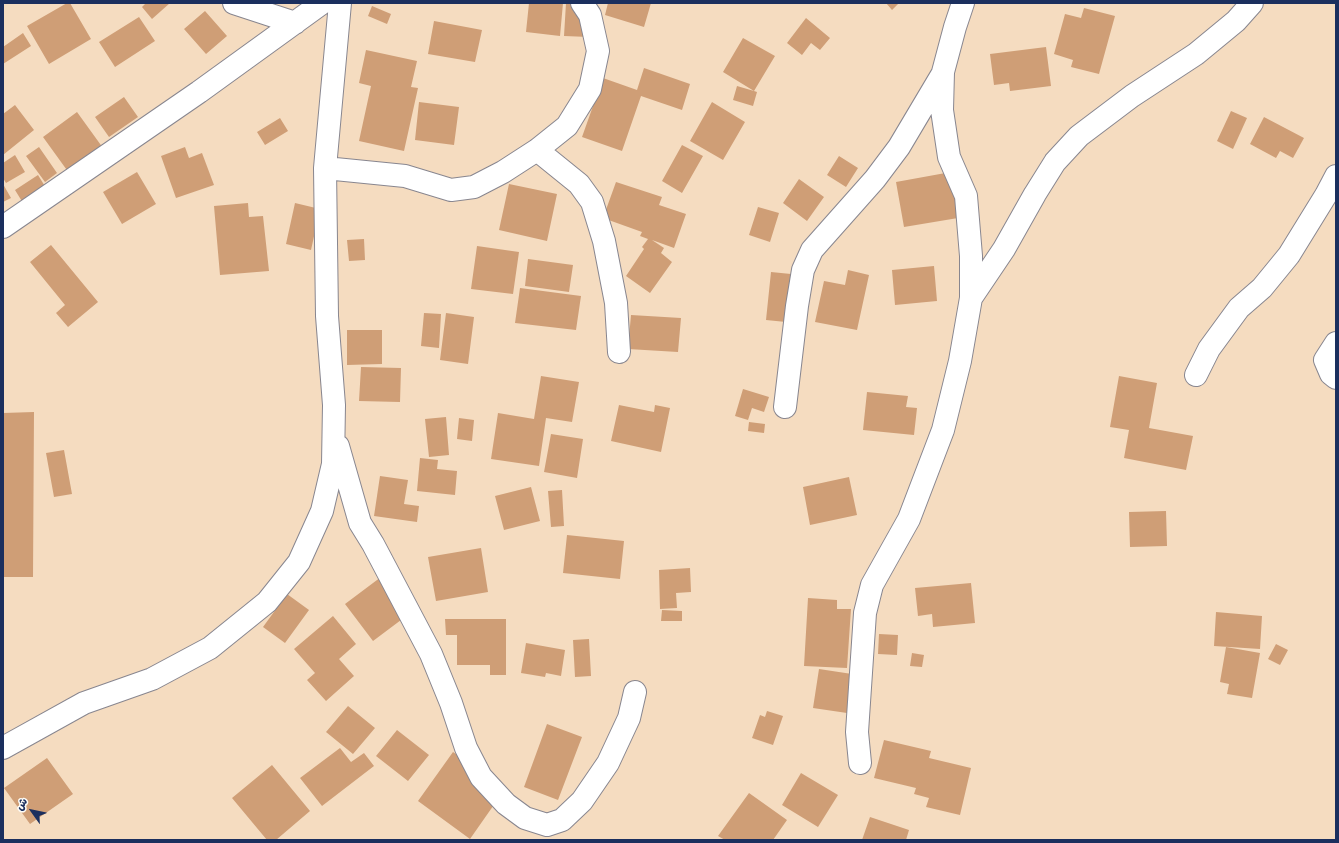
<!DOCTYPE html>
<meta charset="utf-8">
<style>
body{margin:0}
#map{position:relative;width:1339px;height:843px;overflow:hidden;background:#f5dcc0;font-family:Mynerve,"Playpen Sans Arabic",sans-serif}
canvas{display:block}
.frame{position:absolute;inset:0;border:4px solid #1b2f5e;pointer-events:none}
.north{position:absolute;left:12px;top:791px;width:40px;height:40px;-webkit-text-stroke:3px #fdfcf7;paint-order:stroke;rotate:303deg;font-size:11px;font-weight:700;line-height:16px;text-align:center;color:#1b2f5e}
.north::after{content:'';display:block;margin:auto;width:14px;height:18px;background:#1b2f5e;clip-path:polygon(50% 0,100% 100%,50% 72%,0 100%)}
</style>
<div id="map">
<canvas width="1339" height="843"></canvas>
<div class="frame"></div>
<div class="north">ش</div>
</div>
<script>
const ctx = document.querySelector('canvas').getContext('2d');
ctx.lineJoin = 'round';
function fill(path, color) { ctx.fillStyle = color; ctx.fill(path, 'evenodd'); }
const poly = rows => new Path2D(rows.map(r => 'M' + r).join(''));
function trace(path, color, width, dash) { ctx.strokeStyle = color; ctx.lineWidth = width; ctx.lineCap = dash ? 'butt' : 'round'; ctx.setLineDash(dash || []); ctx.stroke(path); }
const building = poly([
 [67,3,70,3,91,39,49,64,27,26],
 [146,3,170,3,152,19,142,7],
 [529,3,563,3,560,36,526,32],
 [566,3,590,3,589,37,564,36],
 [608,3,651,3,644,27,605,15],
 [886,3,899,3,892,10],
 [372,6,391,14,387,24,368,16],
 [1084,8,1115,16,1099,74,1071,67,1073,60,1054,54,1065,14,1081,18],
 [205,11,227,36,206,54,184,29],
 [139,17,155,41,115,67,99,42],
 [806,18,830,38,820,50,811,43,802,55,787,43],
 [434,21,482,30,475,62,428,54],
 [23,33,31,46,3,64,3,47],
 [743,38,775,56,754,91,757,92,753,106,733,100,737,86,754,91,723,72],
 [1046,47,1051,86,1010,91,1009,83,994,85,990,54],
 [366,50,417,61,411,87,418,88,404,151,359,141,371,86,359,83],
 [644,68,690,84,682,110,641,96,622,151,582,137,603,78,637,90],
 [124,97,138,117,109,137,95,117],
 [419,102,459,107,454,145,415,140],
 [712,102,745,122,723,160,690,141],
 [15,105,34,130,3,155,3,114],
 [1231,111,1247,118,1233,149,1217,141],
 [77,112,103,148,69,173,43,137],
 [1264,117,1304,138,1293,158,1280,151,1276,158,1250,144],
 [280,118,288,131,265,145,257,132],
 [682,145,703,156,682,193,662,181],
 [39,147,57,173,45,182,26,156],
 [185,147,189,158,202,153,214,185,176,198,161,156],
 [15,155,25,172,6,183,3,178,3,163],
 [839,156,858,168,846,187,827,175],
 [137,172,156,204,122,224,103,192],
 [951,172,958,218,904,227,896,182],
 [38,175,46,188,23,203,15,190],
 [799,179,824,197,807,221,783,203],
 [616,182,662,197,659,205,686,214,674,248,652,240,664,248,661,253,672,262,650,293,626,276,644,249,642,247,648,239,640,236,642,232,603,218],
 [3,184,11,198,3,202],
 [509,184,557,194,547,241,499,230],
 [248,203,249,217,263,216,269,271,220,275,214,206],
 [295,203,320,209,311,250,286,244],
 [758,207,779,213,770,242,749,235],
 [364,239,365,260,349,261,347,240],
 [51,245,98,302,68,327,56,313,65,305,30,262],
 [477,246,519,252,513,294,471,289],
 [528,259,573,265,569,292,525,286],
 [934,266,937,301,895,305,892,270],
 [848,270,869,275,857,330,815,322,824,281,845,285],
 [771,272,791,274,786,322,766,320],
 [520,288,581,296,576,330,515,323],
 [424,313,441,314,439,348,421,346],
 [446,313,474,317,468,364,440,360],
 [631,315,681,318,678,352,628,349],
 [347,330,382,330,382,364,347,365],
 [361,367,401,368,400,402,359,401],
 [541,376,579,382,572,422,546,418,539,466,491,459,498,413,534,419],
 [1119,376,1157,383,1149,428,1193,436,1186,470,1124,458,1129,430,1110,427],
 [743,389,769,397,764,412,752,408,748,420,735,416],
 [867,392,908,396,906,407,917,408,914,435,863,430],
 [619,405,654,412,655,405,670,408,661,452,611,441],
 [34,412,33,577,3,577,3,413],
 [446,417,449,455,429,457,425,419],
 [459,418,474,420,472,441,457,439],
 [749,422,765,424,764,433,748,431],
 [551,434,583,439,577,478,544,472],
 [64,450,72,494,54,497,46,453],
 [420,458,438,460,437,469,457,471,455,495,417,491],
 [380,476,408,480,404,504,419,506,417,522,374,516],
 [849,477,857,515,810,525,803,487],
 [531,487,540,521,504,530,495,496],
 [562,490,564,526,551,527,548,491],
 [1166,511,1167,546,1130,547,1129,512],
 [567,535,624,541,620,579,563,573],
 [481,548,488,592,436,601,428,557],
 [690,568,691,592,676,593,677,608,660,609,659,570],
 [381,577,409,614,373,641,345,604],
 [971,583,975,623,933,627,932,614,918,616,915,588],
 [287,594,309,610,285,643,263,627],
 [808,598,837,600,837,609,851,609,847,668,804,666],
 [662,610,682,611,682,621,661,621],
 [1216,612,1262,616,1260,649,1214,646],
 [333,616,356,644,339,659,354,676,326,701,307,680,315,673,294,649],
 [445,619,506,619,506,675,490,675,490,665,457,665,457,635,446,635],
 [879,634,898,635,897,655,878,654],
 [589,639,591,676,575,677,573,640],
 [526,643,565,650,561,676,546,673,545,677,521,673],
 [1276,644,1288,650,1280,665,1268,659],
 [1226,647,1260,653,1252,698,1227,694,1229,684,1220,682],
 [912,653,924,655,922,667,910,666],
 [819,669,852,674,847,713,813,708],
 [348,706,375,728,353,754,326,732],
 [767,711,783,716,773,745,752,738,760,715,765,717],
 [547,724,582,737,558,800,524,787],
 [397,730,429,755,408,781,376,756],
 [884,740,931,751,929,758,971,768,960,815,926,807,929,798,914,794,916,788,874,778],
 [340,748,351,762,364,753,374,766,322,806,300,778],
 [453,752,505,789,470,839,418,801],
 [47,758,73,794,30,824,4,788],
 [272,765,310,811,276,840,267,840,232,798],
 [801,773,838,795,818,827,782,805],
 [749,793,787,820,773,840,725,840,718,836],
 [870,817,909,830,906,840,862,840]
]);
const minor = poly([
 [234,3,295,23],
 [537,150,579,184,592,202,604,241,616,303,619,352],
 [325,168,405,176,451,190,474,187,503,172,537,150,567,126,590,89,598,51,590,15,582,3],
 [3,227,199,92,322,3],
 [971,298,1004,249,1035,194,1055,162,1079,136,1132,96,1196,54,1236,21,1252,3],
 [1336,343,1325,360,1331,374,1336,378],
 [1196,375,1209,349,1239,308,1262,288,1289,255,1326,195,1336,176],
 [785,407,797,306,803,270,812,250,875,179,899,147,943,73],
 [338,446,360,523,373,544,431,654,451,703,466,748,481,777,506,804,525,818,547,825,562,820,582,801,608,763,629,718,635,692],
 [3,748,84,703,152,679,210,648,267,602,299,562,322,511,333,464,334,405,327,316,325,168,340,3],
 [860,763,857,732,865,613,872,585,909,519,943,430,960,361,971,298,971,256,966,196,949,157,942,110,943,72,955,27,963,3]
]);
fill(building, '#cf9e76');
trace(minor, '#88868f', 24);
trace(minor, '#fff', 22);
</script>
